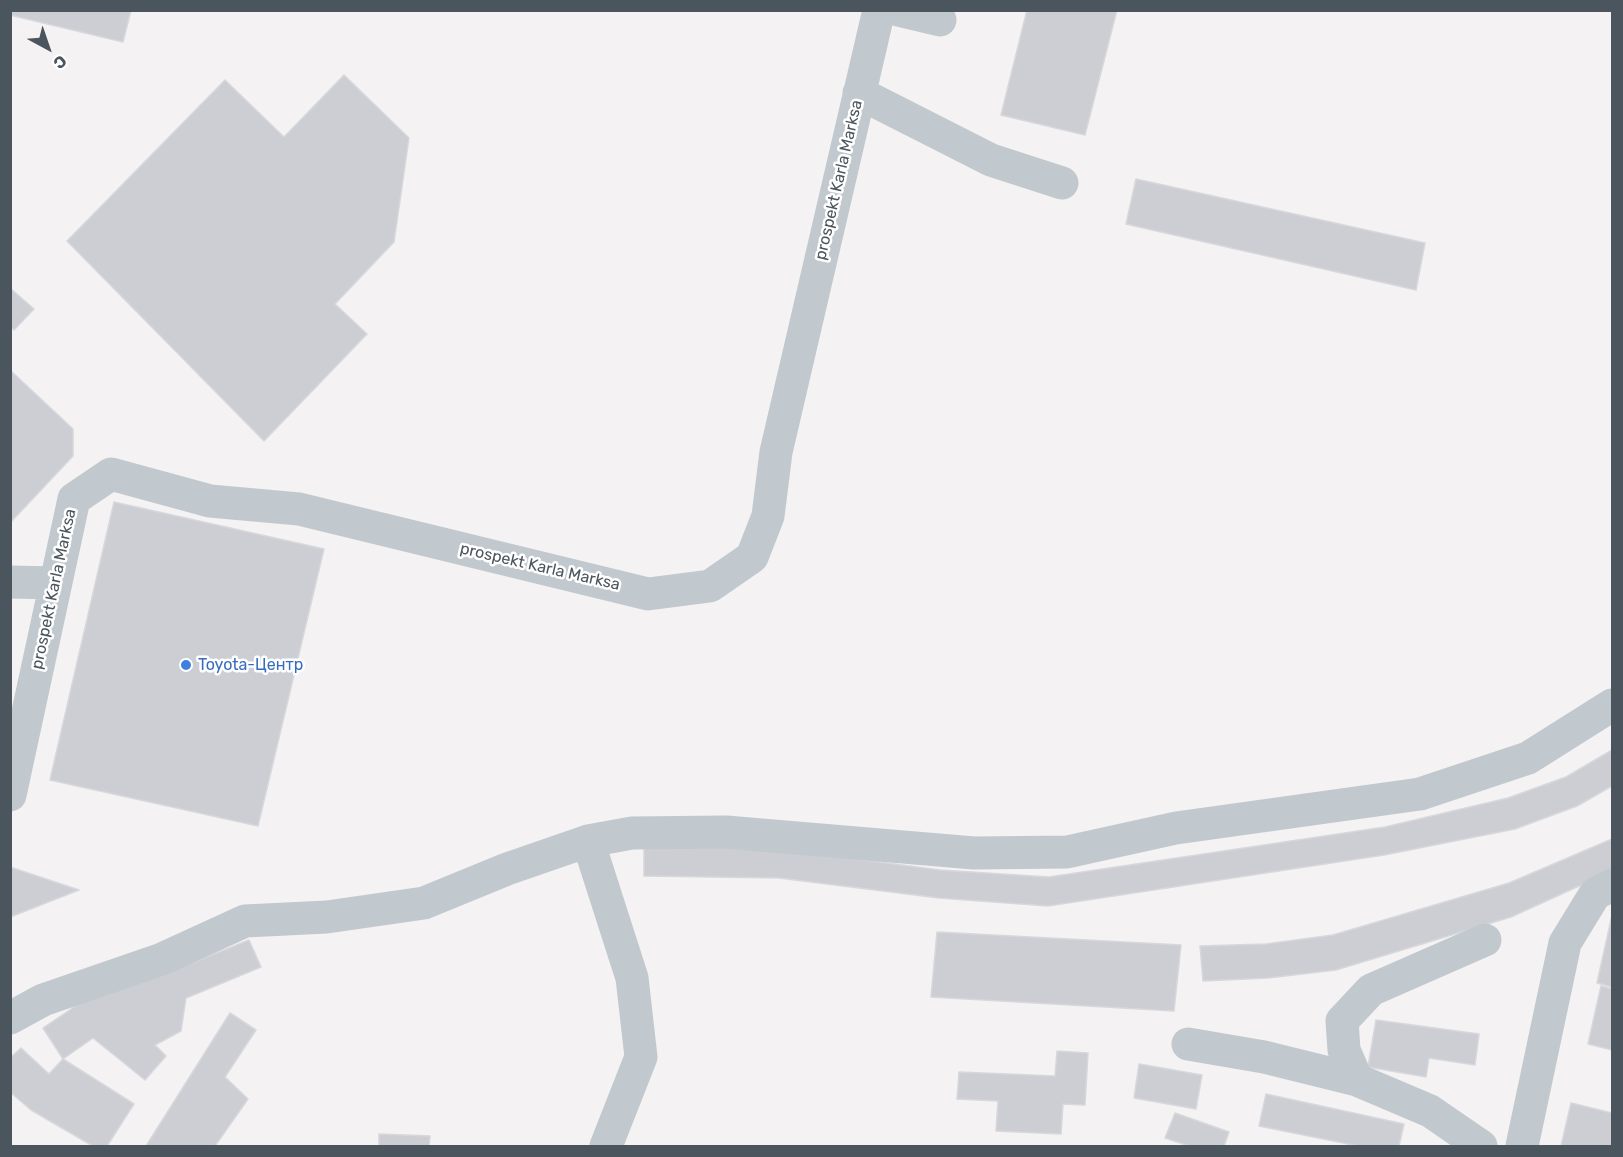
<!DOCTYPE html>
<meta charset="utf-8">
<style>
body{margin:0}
#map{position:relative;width:1623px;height:1157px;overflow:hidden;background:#f4f2f2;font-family:Rubik,sans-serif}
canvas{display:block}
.frame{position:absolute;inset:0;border:12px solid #4b555d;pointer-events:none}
.north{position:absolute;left:18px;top:18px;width:60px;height:60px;-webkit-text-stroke:4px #fff;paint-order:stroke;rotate:140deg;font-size:16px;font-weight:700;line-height:24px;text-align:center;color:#4b555d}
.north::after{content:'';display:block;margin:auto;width:21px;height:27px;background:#4b555d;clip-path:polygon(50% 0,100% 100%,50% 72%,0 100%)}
</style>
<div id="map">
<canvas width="1623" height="1157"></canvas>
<div class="frame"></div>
<div class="north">С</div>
</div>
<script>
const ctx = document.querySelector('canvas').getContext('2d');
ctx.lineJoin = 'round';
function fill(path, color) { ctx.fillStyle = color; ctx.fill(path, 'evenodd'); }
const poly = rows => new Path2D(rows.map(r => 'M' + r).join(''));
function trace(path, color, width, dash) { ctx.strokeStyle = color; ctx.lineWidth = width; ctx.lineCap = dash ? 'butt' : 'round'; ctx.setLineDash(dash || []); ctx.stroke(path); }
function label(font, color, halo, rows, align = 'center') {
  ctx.font = font + ' Rubik,sans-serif'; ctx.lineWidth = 5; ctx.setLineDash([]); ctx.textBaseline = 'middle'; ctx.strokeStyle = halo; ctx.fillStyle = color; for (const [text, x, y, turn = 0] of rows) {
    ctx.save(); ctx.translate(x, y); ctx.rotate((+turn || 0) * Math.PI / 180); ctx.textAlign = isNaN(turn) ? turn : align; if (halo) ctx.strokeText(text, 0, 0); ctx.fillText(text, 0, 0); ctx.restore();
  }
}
const building = poly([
 [10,10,131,10,123,42,10,15,10,10],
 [1027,10,1117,10,1085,135,1001,115,1027,10],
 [344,75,409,138,394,242,335,304,367,334,264,441,67,241,225,80,284,137,344,75],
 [1136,179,1425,243,1416,290,1126,224,1136,179],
 [10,288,34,309,14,330,10,326,10,288],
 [10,370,73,429,73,456,10,523,10,370],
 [114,502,324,549,258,826,50,780,114,502],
 [1612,750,1612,786,1577,806,1515,829,1384,855,1048,906,939,898,779,878,644,876,644,847,780,849,940,870,1049,877,1385,827,1508,798,1566,777,1612,750],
 [1612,839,1612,871,1511,917,1336,970,1268,978,1203,981,1200,946,1266,944,1333,935,1509,883,1612,839],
 [10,867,79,890,10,917,10,867],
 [1612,915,1612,987,1597,983,1612,915],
 [937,932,1181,945,1174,1011,931,997,937,932],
 [249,940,261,967,186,998,181,1031,155,1045,166,1056,145,1080,93,1038,63,1059,43,1028,83,1001,167,973,249,940],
 [1601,986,1612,989,1612,1050,1588,1044,1601,986],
 [230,1013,256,1030,225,1077,248,1099,215,1146,146,1146,230,1013],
 [1376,1020,1479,1034,1475,1065,1429,1058,1426,1077,1368,1067,1376,1020],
 [21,1048,49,1074,63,1059,134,1104,107,1146,93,1146,31,1110,10,1092,10,1058,21,1048],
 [1057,1051,1088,1053,1085,1105,1063,1104,1061,1134,996,1131,998,1101,957,1099,959,1072,1055,1076,1057,1051],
 [1139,1064,1202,1075,1196,1109,1134,1098,1139,1064],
 [1266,1094,1404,1124,1399,1146,1358,1146,1259,1126,1266,1094],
 [1571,1103,1612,1113,1612,1146,1561,1146,1571,1103],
 [1175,1113,1229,1132,1224,1146,1189,1146,1165,1138,1175,1113],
 [379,1134,430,1136,429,1146,379,1146,379,1134]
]);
const minor = poly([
 [898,10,940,20],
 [859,93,991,160,1062,183],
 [10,582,56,583],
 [10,795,74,499,111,474,210,501,299,509,648,594,710,586,752,557,768,516,776,452,879,10],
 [588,841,632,978,641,1057,606,1146],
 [10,1018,43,1000,162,959,245,921,327,917,424,903,507,869,588,841,632,833,726,832,974,853,1067,852,1176,828,1420,794,1528,758,1612,705],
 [1188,1044,1264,1057,1357,1080,1430,1111,1481,1146],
 [1357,1080,1344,1050,1342,1021,1371,990,1485,940],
 [1522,1146,1565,943,1595,894,1612,885]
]);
const markers = [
 [186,665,6,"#3f7fe0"]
];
const streetNames = [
 ["prospekt Karla Marksa",839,180,-77],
 ["prospekt Karla Marksa",540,567,13],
 ["prospekt Karla Marksa",54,589,-78]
];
const shopNames = [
 ["Toyota-Центр",198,665]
];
fill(building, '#ccced3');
trace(building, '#d6d8dc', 1.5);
trace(minor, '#c1c9ce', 33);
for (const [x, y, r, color] of markers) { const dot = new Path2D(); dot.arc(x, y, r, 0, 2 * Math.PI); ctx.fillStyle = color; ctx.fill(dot); trace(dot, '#fff', 2); }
label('16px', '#4b555d', '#fff', streetNames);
label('16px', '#366cbe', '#fff', shopNames, 'left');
</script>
